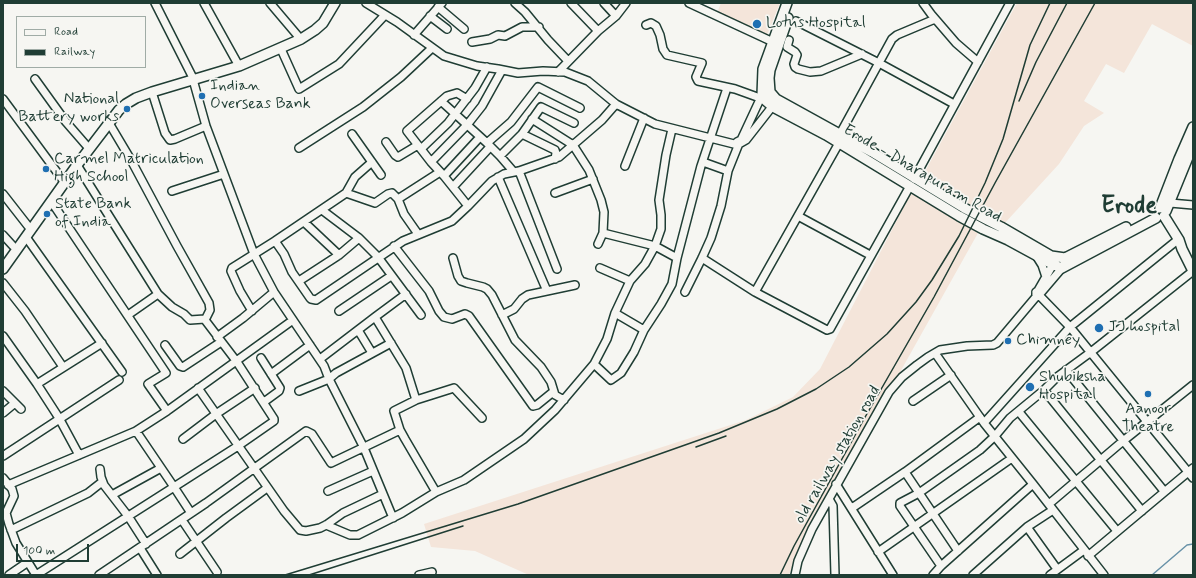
<!DOCTYPE html>
<style>
body{margin:0}
#map{position:relative;width:1196px;height:578px;overflow:hidden;background:#f6f6f2;font-family:Mynerve,sans-serif}
canvas{display:block}
.frame{position:absolute;inset:0;border:4px solid #1f3d34;pointer-events:none}
.legend{position:absolute;left:16px;top:16px;width:130px;height:52px;box-sizing:border-box;background:#f6f6f2;border:1px solid #a0aca6;margin:0;padding:5px 7px;list-style:none;font-size:12px;color:#1f3d34}
.legend li{display:flex;align-items:center;gap:8px;height:20px}
.legend b{width:20px;border:1px solid #a0aca6}
.scale{position:absolute;left:16px;top:544px;width:73px;height:18px;box-sizing:border-box;border:2px solid #1f3d34;border-top:0;padding-left:5px;font-size:12px;line-height:14px;white-space:nowrap;color:#1f3d34;-webkit-text-stroke:3px #f6f6f2;paint-order:stroke}
</style>
<div id="map">
<canvas width="1196" height="578"></canvas>
<div class="frame"></div>
<ul class="legend">
<li><b style="height:5px;background:#f6f6f2"></b>Road</li>
<li><b style="height:5px;background:#1f3d34"></b>Railway</li>
</ul>
<div class="scale">100 m</div>
</div>
<script>
const ctx = document.querySelector('canvas').getContext('2d');
ctx.lineJoin = 'round';
function fill(path, color) { ctx.fillStyle = color; ctx.fill(path, 'evenodd'); }
const poly = rows => new Path2D(rows.map(r => 'M' + r).join(''));
function trace(path, color, width, dash) { ctx.strokeStyle = color; ctx.lineWidth = width; ctx.lineCap = dash ? 'butt' : 'round'; ctx.setLineDash(dash || []); ctx.stroke(path); }
function label(font, color, halo, rows, align = 'center') {
  ctx.font = font + ' Mynerve,sans-serif'; ctx.lineWidth = 3.5; ctx.setLineDash([]); ctx.textBaseline = 'middle'; ctx.strokeStyle = halo; ctx.fillStyle = color; for (const [text, x, y, turn = 0] of rows) {
    ctx.save(); ctx.translate(x, y); ctx.rotate((+turn || 0) * Math.PI / 180); ctx.textAlign = isNaN(turn) ? turn : align; if (halo) ctx.strokeText(text, 0, 0); ctx.fillText(text, 0, 0); ctx.restore();
  }
}
const built = poly([
 [721,3,780,3,767,35,717,13],
 [1017,3,1193,3,1193,46,1152,24,1124,73,1106,64,1084,101,1104,113,1084,126,1059,164,1004,224,922,177],
 [911,193,978,233,797,556,789,575,529,575,475,551,431,547,424,524,746,420,793,397,820,369]
]);
const stream = poly([
 [1152,575,1187,545,1193,544]
]);
const minor = poly([
 [155,3,192,76,206,126,254,254,274,292,324,366,329,379,364,448,393,518],
 [204,3,239,66],
 [270,3,298,36],
 [366,3,397,22,444,56,477,66,498,69,518,73,543,71,565,72,588,81,616,104,655,124,734,144,739,144,746,140,775,103],
 [515,3,525,12,548,40,568,61],
 [571,3,598,31],
 [604,3,616,16],
 [689,3,773,42],
 [923,3,931,14,956,43,978,62],
 [438,7,464,29],
 [430,16,447,29],
 [796,21,879,63,954,104],
 [646,25,651,23,656,26,660,35,663,49,667,55,702,63,696,77,698,81,735,89,760,98],
 [414,35,442,3],
 [789,40,787,47,795,52,797,55,794,64,795,67,798,69,810,72,821,71,862,54],
 [472,42,490,39,498,35,505,36,522,27,539,27],
 [281,49,299,89,339,64,385,15],
 [558,72,598,31,616,16,626,3],
 [35,79,66,122,86,145],
 [152,92,165,133,170,140,175,139,206,126],
 [3,99,65,183],
 [467,99,457,93,447,96,407,131,431,162,444,176,468,206,492,181,504,174,519,171,559,157,602,120,616,104],
 [441,101,487,143,500,156,522,134,541,107,574,123],
 [532,119,573,145,589,170,601,200,604,212,603,233,598,244],
 [109,123,131,160,177,246,209,303,210,310,205,320,237,362,274,419,274,421,238,446,174,487,136,431],
 [672,129,666,155,659,200,661,215,661,229,655,246,645,264,630,281,615,313,607,339,594,364,611,380,621,373,634,352,644,330,661,304,672,284,677,258,701,166,727,88],
 [352,134,381,175],
 [522,134,555,150,556,153,555,159],
 [840,134,892,39,897,35,935,19],
 [386,142,395,155,398,157,418,145],
 [737,142,741,140,762,95],
 [487,143,511,122,538,87,580,108],
 [839,143,755,292,827,330,830,329,910,186],
 [299,148,363,107,401,77,432,48],
 [421,149,448,123,475,88,487,67],
 [500,156,513,171],
 [431,162,467,125,482,106,502,70],
 [703,162,728,171],
 [77,165,158,294,128,315],
 [625,166,644,118],
 [519,171,557,269],
 [444,176,480,137],
 [498,177,547,291],
 [914,179,1010,3],
 [453,187,490,147],
 [172,191,224,174],
 [346,193,375,203,388,194,392,193,398,199,404,214,418,234],
 [555,193,593,179],
 [3,194,28,226],
 [398,199,440,172],
 [1170,203,1193,205],
 [322,210,359,238,378,257,421,315],
 [798,216,870,255],
 [304,222,339,255],
 [603,233,655,246,677,258],
 [3,235,13,246],
 [26,237,122,372],
 [275,241,284,254,292,272,310,298,311,299,316,300,403,241,452,221,468,206],
 [394,246,429,291,439,311,444,317,452,319,465,314,469,316,533,406,537,405,553,392],
 [1037,257,1042,265,1046,277],
 [453,258,458,276,461,281,467,283,483,287,487,289,492,295,515,340,541,367,551,382,555,395,564,400],
 [702,258,755,292],
 [600,268,630,281],
 [299,281,339,255,359,238],
 [3,283,25,311,63,367],
 [685,292,702,258,711,238,721,206,728,171,740,141],
 [1036,292,1070,327,1193,478],
 [158,294,172,307,184,314,190,320,205,319],
 [1036,294,1055,261],
 [252,311,240,291,231,271,232,268,275,241,346,193,355,177,372,162],
 [339,311,391,276],
 [615,313,644,330],
 [502,315,514,309,522,299,528,295,575,285],
 [375,317,406,368,416,400],
 [358,330,372,353],
 [3,336,37,384,59,418,79,455],
 [217,337,243,318,274,292],
 [165,345,180,366,183,367,221,342],
 [935,353,984,423,1033,484,1104,575],
 [261,358,280,388,279,391,264,402],
 [320,359,375,317,406,294],
 [1066,370,1164,491],
 [271,374,310,345],
 [37,384,102,343],
 [198,388,284,511,300,530,306,531,320,528,326,525,343,513,383,494],
 [1044,390,1142,511],
 [3,391,21,409],
 [299,391,329,379,336,373,391,343],
 [913,401,951,375],
 [167,411,293,320],
 [1019,412,1117,531],
 [3,413,15,403],
 [984,423,1070,327,1175,242],
 [183,439,216,414,255,388],
 [3,456,119,380],
 [100,469,101,477,104,485,128,516,146,544],
 [905,472,958,551],
 [3,478,12,489,14,496,6,513,9,524,16,543,36,575],
 [836,484,893,575],
 [8,485,136,431,167,411,148,384,166,373,51,201],
 [328,491,373,471],
 [436,492,405,439,400,430,394,411,416,400,454,388,482,418],
 [112,495,161,468],
 [829,499,833,506,835,575],
 [1049,504,1123,441,1193,385],
 [852,508,905,472,980,417],
 [182,520,217,572],
 [326,525,350,535,358,535,402,513,436,492,464,480,524,439,555,410,594,364],
 [1027,527,1057,569],
 [11,530,88,493,102,482],
 [140,548,157,575],
 [878,552,1012,458],
 [180,554,226,518,267,488],
 [1088,556,1193,468],
 [941,566,900,506,900,503,919,493,980,450,995,436,1010,418,1044,390,1057,377,1091,352,1193,271],
 [9,575,28,562],
 [36,575,174,487,191,513],
 [99,575,206,503,306,431,312,434,331,463,400,430],
 [419,575,432,572],
 [795,575,798,561,812,529,889,392,902,377,917,365,928,357,940,350,967,346,993,345,997,343,1035,298,1039,295,1062,268,1063,265],
 [933,575,941,566,1033,484],
 [973,575,1027,527,1053,510],
 [1050,575,1084,550]
]);
const major = poly([
 [787,3,763,69,762,95,765,100,773,107,826,135,959,216,983,229,1008,240,1054,265,1062,268,1156,218],
 [788,18,770,70,769,78,770,92,776,99,872,152,964,208,1001,227,1051,256,1065,258,1126,227],
 [1160,208,1179,159,1193,127],
 [1166,211,1193,145],
 [1164,216,1179,240,1182,249,1193,271],
 [3,269,77,165,119,110,126,104,136,98,152,92,239,66,301,39,315,30,323,23,335,3]
]);
const rail = poly([
 [1019,101,1036,62,1067,3],
 [696,447,726,436],
 [285,575,518,504,719,433,777,409,816,389,849,367,887,334,916,302,932,280,959,236,985,183,1003,139,1030,45,1050,3],
 [309,575,463,526],
 [780,575,794,546,864,419,934,297,995,183,1095,3]
]);
const markers = [
 [757,24,5,"#1f6fb2"],
 [202,96,4,"#1f6fb2"],
 [127,109,4,"#1f6fb2"],
 [46,169,4,"#1f6fb2"],
 [47,214,4,"#1f6fb2"],
 [1099,328,5,"#1f6fb2"],
 [1008,341,4,"#1f6fb2"],
 [1030,387,5,"#1f6fb2"],
 [1148,394,4,"#1f6fb2"]
];
const poiNames = [
 ["Lotus Hospital",766,24],
 ["Indian",210,87],
 ["Overseas Bank",210,105],
 ["National",119,100,"right"],
 ["Battery works",119,118,"right"],
 ["Carmel Matriculation",54,160],
 ["High School",54,178],
 ["State Bank",55,205],
 ["of India",55,223],
 ["JJ hospital",1108,328],
 ["Chimney",1016,341],
 ["Shubiksha",1039,378],
 ["Hospital",1039,396],
 ["Aanoor",1148,410,"center"],
 ["Theatre",1148,428,"center"]
];
const streetNames = [
 ["Erode - Dharapuram Road",922,174,30],
 ["old railway station road",838,455,-60]
];
const townNames = [
 ["Erode",1129,207]
];
fill(built, '#f4e5da');
trace(stream, '#6892a8', 1.5);
trace(minor, '#1f3d34', 10);
trace(major, '#1f3d34', 12);
trace(minor, '#f6f6f2', 7);
trace(major, '#f6f6f2', 9);
trace(rail, '#1f3d34', 1.5);
for (const [x, y, r, color] of markers) { const dot = new Path2D(); dot.arc(x, y, r, 0, 2 * Math.PI); ctx.fillStyle = color; ctx.fill(dot); trace(dot, '#f6f6f2', 1.5); }
label('16px', '#1f3d34', '#f6f6f2', poiNames, 'left');
label('16px', '#1f3d34', '#f6f6f2', streetNames);
label('bold 24px', '#1f3d34', '#f6f6f2', townNames);
</script>
